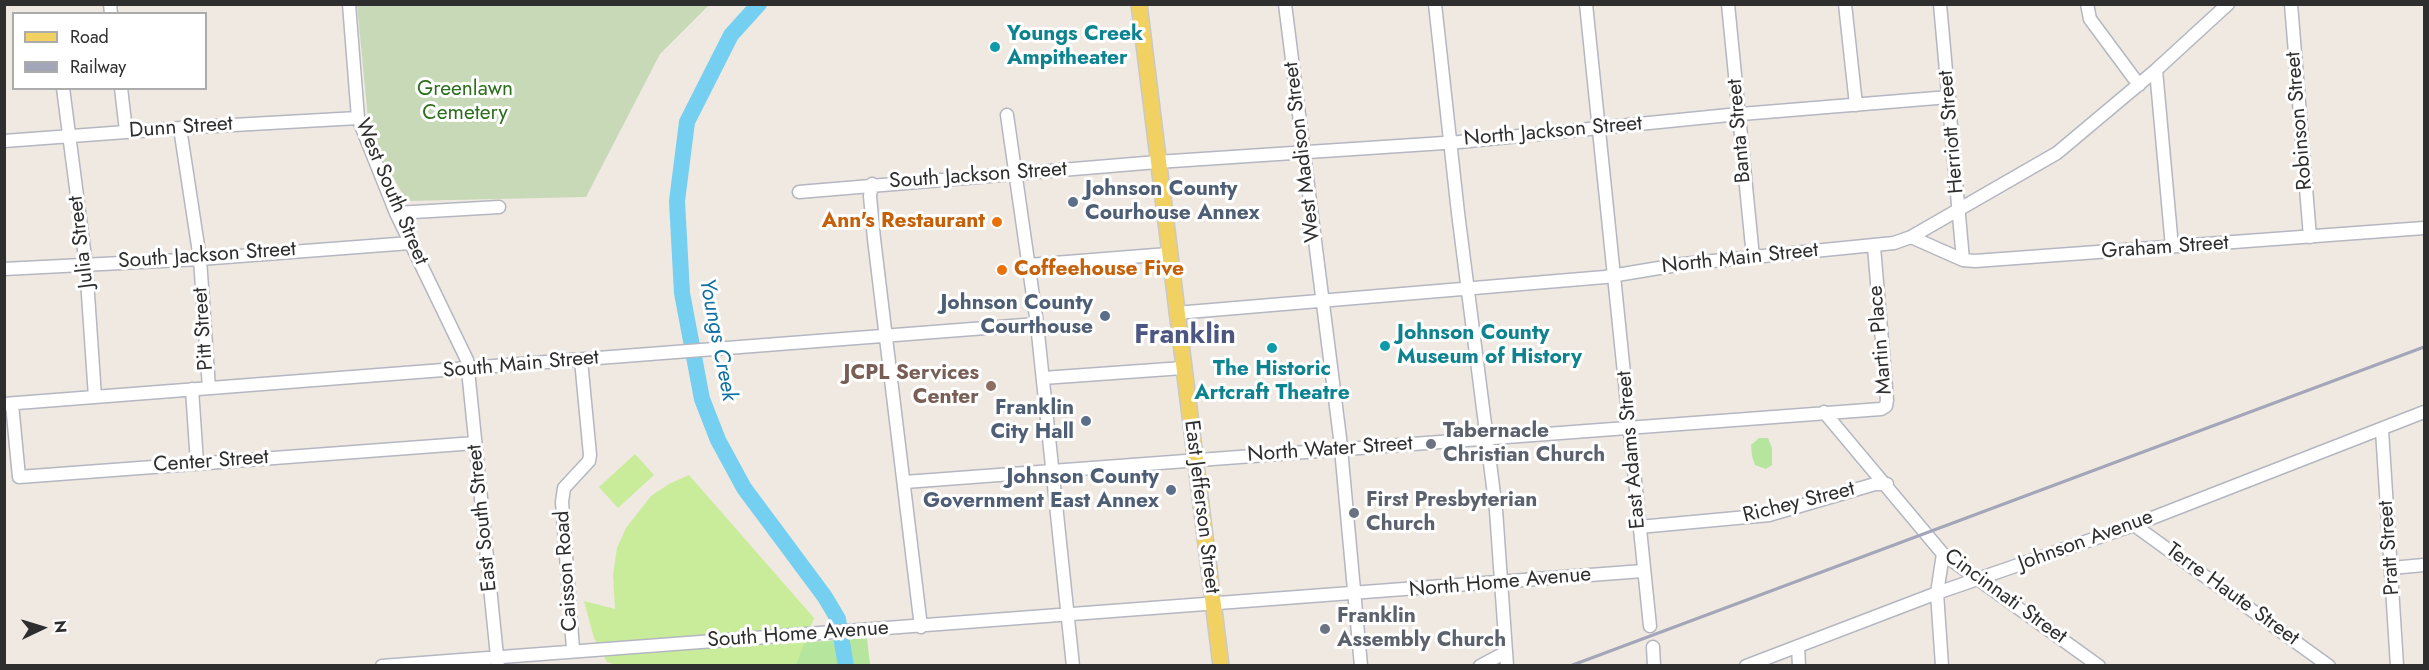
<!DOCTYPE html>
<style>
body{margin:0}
#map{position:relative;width:2429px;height:670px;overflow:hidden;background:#efe9e1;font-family:Jost,sans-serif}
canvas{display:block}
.frame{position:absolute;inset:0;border:6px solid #2e2e2e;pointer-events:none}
.legend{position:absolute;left:12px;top:12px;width:195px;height:78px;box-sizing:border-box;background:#fff;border:2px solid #ababab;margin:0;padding:8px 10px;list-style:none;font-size:18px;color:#2e2e2e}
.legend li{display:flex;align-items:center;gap:12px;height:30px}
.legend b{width:30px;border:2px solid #ababab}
.north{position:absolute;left:12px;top:598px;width:60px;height:60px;-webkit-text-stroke:4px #fff;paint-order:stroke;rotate:86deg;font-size:16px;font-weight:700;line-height:24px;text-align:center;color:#2e2e2e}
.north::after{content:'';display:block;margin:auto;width:21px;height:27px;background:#2e2e2e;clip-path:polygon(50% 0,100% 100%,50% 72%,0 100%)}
</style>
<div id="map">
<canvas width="2429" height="670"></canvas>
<div class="frame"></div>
<ul class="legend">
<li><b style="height:8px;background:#f2d163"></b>Road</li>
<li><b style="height:8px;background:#a3a6b8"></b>Railway</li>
</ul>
<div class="north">N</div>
</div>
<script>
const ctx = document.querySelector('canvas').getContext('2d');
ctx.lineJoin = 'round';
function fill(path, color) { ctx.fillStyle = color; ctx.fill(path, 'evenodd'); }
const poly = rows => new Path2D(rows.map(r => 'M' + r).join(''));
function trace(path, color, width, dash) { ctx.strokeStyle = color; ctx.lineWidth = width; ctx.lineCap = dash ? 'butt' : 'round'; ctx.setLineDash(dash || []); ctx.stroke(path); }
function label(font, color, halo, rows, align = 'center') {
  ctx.font = font + ' Jost,sans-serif'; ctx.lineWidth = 6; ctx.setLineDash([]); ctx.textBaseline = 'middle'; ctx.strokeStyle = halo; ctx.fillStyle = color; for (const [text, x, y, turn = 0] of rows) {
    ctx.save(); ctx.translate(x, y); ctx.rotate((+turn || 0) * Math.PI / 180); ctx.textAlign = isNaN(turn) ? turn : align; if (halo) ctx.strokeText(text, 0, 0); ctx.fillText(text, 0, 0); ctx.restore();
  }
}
const green = poly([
 [1759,438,1768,438,1772,448,1772,465,1766,469,1755,465,1752,456,1751,445],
 [867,638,870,665,665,665,664,652]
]);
const cemetery = poly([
 [357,5,709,5,660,54,586,197,407,201,370,139]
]);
const pitch = poly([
 [635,454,654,475,618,508,599,487],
 [689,475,814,618,796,665,616,665,607,662,594,638,584,601,615,609,613,575,617,548,626,528,651,496,669,484]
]);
const river = poly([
 [759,4,731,35,687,122,677,201,682,293,702,399,718,440,744,488,825,597,838,619,846,666]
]);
const minor = poly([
 [110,4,111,14],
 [349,4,358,118,396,213,467,360,498,666],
 [1285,4,1340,438,1361,666],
 [1435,4,1458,213,1496,510,1507,666],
 [1586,4,1650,626],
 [1728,4,1753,257],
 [1845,4,1856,105],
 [1940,4,1963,260],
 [2087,4,2090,19,2139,85],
 [2291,4,2310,237],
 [2156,70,2172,247],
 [63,88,86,265,95,397],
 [121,88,126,131],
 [1007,115,1037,324,1073,666],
 [180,128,200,259,209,388],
 [4,141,180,128,358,118],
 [872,184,870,196,874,239,921,627],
 [799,192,1157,162,1459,142,1729,115,1949,97],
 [396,213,499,207],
 [1911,237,1963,260,1975,261,2424,228],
 [1029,265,1168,254],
 [4,269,200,259,410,243],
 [1176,313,1605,277,1683,264,1894,243,1911,237,2057,153,2156,70,2228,4],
 [1043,378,1183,368],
 [192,389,197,463],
 [4,404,1037,324],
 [12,404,19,477,475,443],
 [1824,412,1943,554,2099,666],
 [2382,430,2397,666],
 [905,482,1881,409,1886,406,1887,400,1874,247],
 [2134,525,2329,666],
 [1639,527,1769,515,1875,484,1887,484],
 [2391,568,2424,565],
 [1798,646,1799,666],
 [1653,647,1654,666],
 [573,649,562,502,564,488,589,461,590,455,581,360],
 [382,666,1643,571],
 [1480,666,1506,652],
 [1746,666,1937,593,2134,525,2424,412],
 [1942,666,1937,593,1943,554]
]);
const major = poly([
 [1139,4,1221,666]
]);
const rail = poly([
 [1570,666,2424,347]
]);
const markers = [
 [995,47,6,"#0f9aa8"],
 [1073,202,6,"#5c6f8a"],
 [997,222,6,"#e8710a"],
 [1002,270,6,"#e8710a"],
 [1105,316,6,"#5c6f8a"],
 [1385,346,6,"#0f9aa8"],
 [1272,348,6,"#0f9aa8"],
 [991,386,6,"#8d6e63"],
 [1086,421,6,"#5c6f8a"],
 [1431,444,6,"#6b7280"],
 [1171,490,6,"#5c6f8a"],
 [1354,513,6,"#6b7280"],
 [1325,629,6,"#6b7280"]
];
const cultureNames = [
 ["Youngs Creek",1007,35],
 ["Ampitheater",1007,59],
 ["Johnson County",1397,334],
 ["Museum of History",1397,358],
 ["The Historic",1272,370,"center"],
 ["Artcraft Theatre",1272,394,"center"]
];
const parkNames = [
 ["Greenlawn",465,90],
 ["Cemetery",465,114]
];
const streetNames = [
 ["Robinson Street",2300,121,-95],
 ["Dunn Street",181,128,-4],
 ["Banta Street",1740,131,-95],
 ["North Jackson Street",1553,132,-5],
 ["Herriott Street",1952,132,-95],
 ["West Madison Street",1303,152,-97],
 ["South Jackson Street",978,176,-4],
 ["West South Street",391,192,67],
 ["Julia Street",82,242,-97],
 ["Graham Street",2165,248,-4],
 ["South Jackson Street",207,256,-4],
 ["North Main Street",1740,259,-6],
 ["Pitt Street",204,329,-94],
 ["Martin Place",1881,340,-95],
 ["South Main Street",521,365,-5],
 ["North Water Street",1330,450,-4],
 ["East Adams Street",1632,450,-95],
 ["Center Street",211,462,-4],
 ["Richey Street",1799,503,-14],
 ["East Jefferson Street",1201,507,83],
 ["East South Street",483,518,-96],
 ["Johnson Avenue",2086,541,-20],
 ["Pratt Street",2390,548,-94],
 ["Caisson Road",567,571,-94],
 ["North Home Avenue",1500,583,-5],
 ["Terre Haute Street",2232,595,36],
 ["Cincinnati Street",2005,597,36],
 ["South Home Avenue",798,635,-4]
];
const serviceNames = [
 ["Johnson County",1085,190,"left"],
 ["Courhouse Annex",1085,214,"left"],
 ["Johnson County",1093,304],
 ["Courthouse",1093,328],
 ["Franklin",1074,409],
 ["City Hall",1074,433],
 ["Johnson County",1159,478],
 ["Government East Annex",1159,502]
];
const foodNames = [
 ["Ann's Restaurant",985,222],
 ["Coffeehouse Five",1014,270,"left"]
];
const educationNames = [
 ["JCPL Services",979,374],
 ["Center",979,398]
];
const worshipNames = [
 ["Tabernacle",1443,432],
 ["Christian Church",1443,456],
 ["First Presbyterian",1366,501],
 ["Church",1366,525],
 ["Franklin",1337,617],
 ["Assembly Church",1337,641]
];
const waterNames = [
 ["Youngs Creek",717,340,79]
];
const districtNames = [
 ["Franklin",1185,336]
];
fill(green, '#b6e59e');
fill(cemetery, '#c8d9b8');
fill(pitch, '#c9ec9a');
trace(river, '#75cff0', 16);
trace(minor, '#b4b7c1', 15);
trace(major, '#c9c9c9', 18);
trace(minor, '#fff', 12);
trace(major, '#f2d163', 15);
trace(rail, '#a3a6b8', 3);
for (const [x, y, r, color] of markers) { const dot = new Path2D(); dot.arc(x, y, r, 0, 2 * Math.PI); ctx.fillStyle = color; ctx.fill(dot); trace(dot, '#fff', 2); }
label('bold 21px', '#0d838f', '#fff', cultureNames, 'left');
label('21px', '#2c6e1b', '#fff', parkNames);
label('21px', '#2e2e2e', '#fff', streetNames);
label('bold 21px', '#4e5e75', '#fff', serviceNames, 'right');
label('bold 21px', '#c56008', '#fff', foodNames, 'right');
label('bold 21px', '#785e54', '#fff', educationNames, 'right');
label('bold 21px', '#5b616d', '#fff', worshipNames, 'left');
label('italic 22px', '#0d6fa3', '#fff', waterNames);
label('bold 27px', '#4d5680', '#fff', districtNames);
</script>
